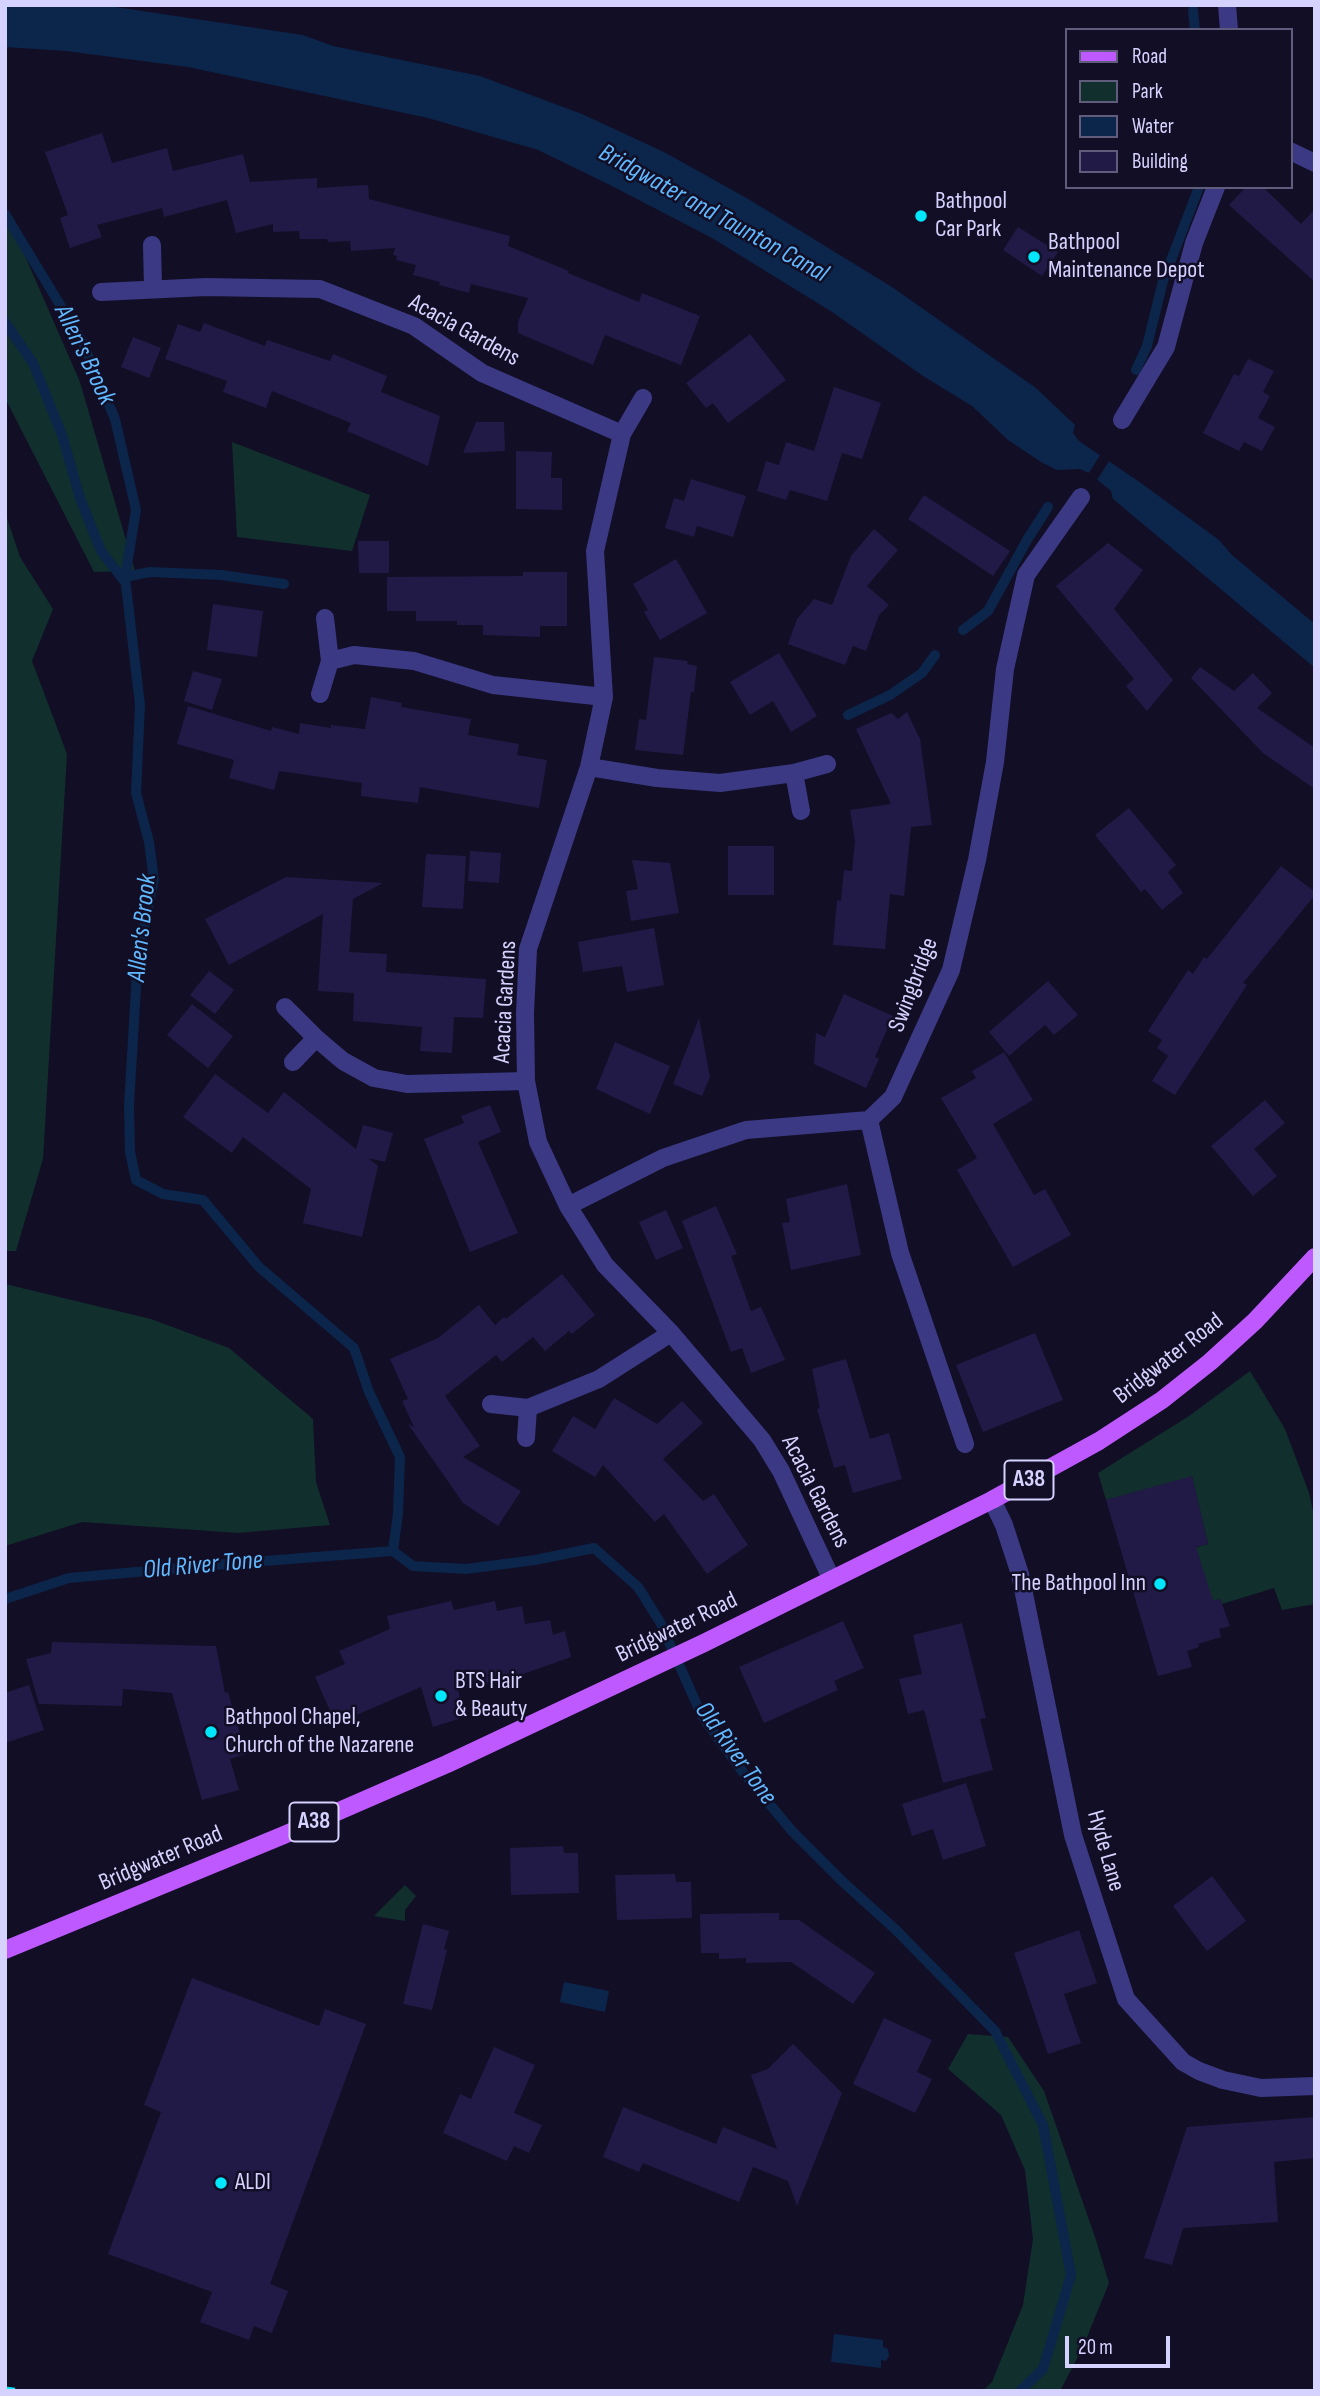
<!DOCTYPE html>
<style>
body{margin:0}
#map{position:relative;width:1320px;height:2396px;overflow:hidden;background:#120e25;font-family:"Sofia Sans Condensed",sans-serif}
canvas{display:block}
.frame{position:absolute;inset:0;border:7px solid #d6d2ff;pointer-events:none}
.legend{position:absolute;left:1065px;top:28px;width:228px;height:161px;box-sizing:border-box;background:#120e25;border:2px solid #605c7c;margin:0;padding:9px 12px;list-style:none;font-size:21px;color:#d6d2ff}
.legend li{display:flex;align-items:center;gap:14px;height:35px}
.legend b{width:35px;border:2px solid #605c7c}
.scale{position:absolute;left:1065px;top:2336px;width:105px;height:32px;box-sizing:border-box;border:4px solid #d6d2ff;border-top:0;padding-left:9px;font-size:21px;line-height:24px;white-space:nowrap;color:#d6d2ff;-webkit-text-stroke:5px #120e25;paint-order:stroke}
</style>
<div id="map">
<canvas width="1320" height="2396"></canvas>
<div class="frame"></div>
<ul class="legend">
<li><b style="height:9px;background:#be59ff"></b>Road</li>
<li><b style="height:19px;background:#112f2d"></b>Park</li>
<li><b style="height:19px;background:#0c254a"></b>Water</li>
<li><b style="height:19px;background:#221a46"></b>Building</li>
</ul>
<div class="scale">20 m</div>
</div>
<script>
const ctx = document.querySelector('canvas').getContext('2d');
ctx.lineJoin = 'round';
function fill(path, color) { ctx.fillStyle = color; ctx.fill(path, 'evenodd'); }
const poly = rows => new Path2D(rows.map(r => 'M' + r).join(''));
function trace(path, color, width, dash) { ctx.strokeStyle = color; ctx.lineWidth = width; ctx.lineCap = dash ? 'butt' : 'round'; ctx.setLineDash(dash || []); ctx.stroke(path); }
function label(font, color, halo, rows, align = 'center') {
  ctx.font = font + ' "Sofia Sans Condensed",sans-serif'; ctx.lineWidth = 5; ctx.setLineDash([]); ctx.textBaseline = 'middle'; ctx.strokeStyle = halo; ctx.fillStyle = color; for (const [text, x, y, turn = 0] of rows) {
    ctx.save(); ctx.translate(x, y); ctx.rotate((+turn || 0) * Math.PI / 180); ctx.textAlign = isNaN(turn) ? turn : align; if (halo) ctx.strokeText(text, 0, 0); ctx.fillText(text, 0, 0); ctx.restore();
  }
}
const green = poly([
 [5,210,80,382,135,571,94,572,5,398],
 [232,442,370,495,352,551,237,537],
 [5,512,20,557,53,609,32,661,67,754,43,1159,16,1251,5,1251],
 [5,1284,151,1319,229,1348,313,1419,316,1482,330,1525,238,1533,82,1522,5,1546],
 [1250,1371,1285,1429,1309,1493,1315,1520,1315,1604,1282,1610,1274,1588,1222,1604,1220,1599,1213,1601,1186,1550,1208,1544,1192,1477,1106,1500,1098,1473,1189,1416],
 [405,1885,416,1896,405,1910,405,1921,374,1916],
 [968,2034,1008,2037,1044,2091,1096,2240,1109,2283,1083,2347,1060,2391,983,2391,992,2382,1023,2305,1033,2239,1025,2170,1001,2115,948,2069]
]);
const water = poly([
 [5,5,102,5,303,35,333,46,480,76,582,114,664,152,750,200,892,287,1036,388,1075,425,1073,433,1079,441,1141,483,1219,540,1232,555,1315,624,1315,668,1113,499,1111,491,1089,473,1080,469,1057,470,1041,462,1008,440,972,406,923,376,832,312,712,238,608,184,538,150,428,118,188,67,66,51,5,47],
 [564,1982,609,1991,605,2012,560,2002],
 [834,2334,883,2340,883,2347,888,2349,889,2356,886,2361,881,2360,881,2368,831,2362]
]);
const pier = poly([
 [1102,452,1111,458,1095,483,1087,476]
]);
const stream = poly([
 [1193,10,1195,30],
 [5,214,82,341,115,419,136,510,125,577,140,705,136,793,149,842,154,880,138,955,129,1105,130,1152,136,1180,163,1194,203,1200,259,1267,354,1348,369,1392,400,1457,398,1513,393,1551],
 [5,322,33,363,62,435,80,498,101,551,125,582],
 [1136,370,1147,346,1163,281,1199,187],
 [125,577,150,572,221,575,284,584],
 [963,630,988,611,1027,540,1048,507],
 [848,715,890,695,922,673,935,655],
 [5,1599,69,1578,226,1564,393,1551,413,1566,466,1569,535,1560,594,1548,638,1587,660,1622,702,1716,742,1771,792,1831,843,1882,896,1930,995,2031,1043,2125,1071,2275,1043,2369,1020,2391]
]);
const building = poly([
 [102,133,112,163,167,148,173,171,243,154,250,182,317,178,317,188,368,185,369,199,510,236,508,246,569,271,568,273,639,302,642,293,700,316,681,365,605,335,593,365,518,333,518,322,528,298,471,284,469,293,439,285,440,282,413,275,416,265,396,260,397,256,393,255,395,248,351,251,350,241,328,242,327,239,300,239,299,231,273,232,273,224,236,233,227,200,164,217,162,208,97,225,102,237,70,248,60,218,68,215,45,152],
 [1246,187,1263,187,1301,224,1315,209,1315,282,1229,205],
 [1018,227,1058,252,1042,276,1003,250],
 [204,323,265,346,267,340,330,361,333,354,387,376,381,392,440,416,428,466,347,431,351,423,272,391,266,408,223,392,227,381,165,359,178,324,200,332],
 [750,334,786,380,728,423,713,403,706,408,686,383],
 [133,337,161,348,149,378,121,367],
 [1248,359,1274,371,1263,392,1270,396,1258,418,1275,427,1262,451,1244,442,1239,451,1203,433,1234,374,1239,376],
 [834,387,881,403,862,459,842,453,827,501,790,490,786,500,757,491,766,461,779,465,786,442,814,451],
 [476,422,504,422,505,451,463,453],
 [516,451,552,452,551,478,562,478,562,510,516,509],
 [691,479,746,496,733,537,697,526,694,537,665,528,674,498,684,501],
 [924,495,1010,551,993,576,908,519],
 [874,529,898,550,867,586,889,605,879,615,866,651,853,646,845,665,788,644,797,619,814,599,832,605,851,556],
 [358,541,389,541,389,573,359,573],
 [1108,543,1143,570,1114,609,1173,680,1147,711,1126,686,1134,679,1056,586],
 [676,559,707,613,660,640,644,612,648,610,633,584],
 [523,572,567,572,567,626,540,626,540,637,483,635,483,625,457,625,457,621,416,621,416,611,387,611,387,577,523,576],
 [213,604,263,611,257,657,207,650],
 [779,653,817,716,791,732,773,701,750,715,730,682],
 [654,657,688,661,687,664,697,666,694,692,691,692,683,755,635,750,639,719,646,720],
 [1200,667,1234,691,1253,673,1272,693,1257,708,1315,748,1315,789,1263,753,1191,678],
 [193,671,222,679,212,710,184,701],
 [371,697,402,703,401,707,471,719,468,735,519,744,517,755,547,760,539,808,420,787,418,803,361,796,362,783,279,771,274,790,229,778,234,760,177,744,188,706,271,731,272,727,299,734,300,723,331,728,331,725,365,729],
 [907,712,920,739,932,825,911,827,904,896,890,894,885,949,833,945,837,900,841,901,844,870,852,871,855,841,850,810,891,804,856,729,891,713,898,719],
 [1129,808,1176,865,1168,872,1183,893,1162,910,1145,889,1141,892,1095,835],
 [728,846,774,846,774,895,728,895],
 [470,851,501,853,499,883,468,881],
 [426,854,466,856,463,909,422,907],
 [632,860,670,863,679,913,631,921,626,891,638,889],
 [1281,866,1315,892,1315,895,1243,983,1247,985,1175,1095,1152,1081,1168,1056,1157,1048,1162,1040,1148,1031,1188,970,1193,974,1204,957,1207,959],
 [286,877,383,883,353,899,349,952,387,954,386,972,486,979,483,1018,454,1017,452,1053,420,1051,422,1027,353,1021,354,993,318,991,323,914,229,965,205,919],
 [654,928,664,985,627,992,622,966,583,972,578,942],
 [209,971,234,990,215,1014,190,995],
 [1048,981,1078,1015,1054,1035,1045,1025,1009,1056,989,1032],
 [844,994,893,1016,875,1057,879,1059,866,1088,814,1064,816,1033,825,1037],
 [192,1004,233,1036,208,1068,167,1035],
 [699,1018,710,1077,702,1096,673,1084],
 [615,1042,670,1066,650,1114,596,1089],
 [1004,1052,1033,1100,993,1124,1034,1195,1045,1189,1071,1235,1013,1267,957,1170,977,1158,941,1098,976,1078,972,1071],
 [215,1074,268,1113,284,1092,356,1149,363,1125,393,1133,385,1162,368,1158,378,1166,362,1237,303,1223,311,1189,243,1137,232,1153,183,1117],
 [1265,1100,1285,1123,1254,1149,1277,1176,1253,1196,1211,1146],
 [490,1105,501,1132,478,1142,518,1233,470,1252,424,1139,464,1123,461,1116],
 [847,1184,861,1255,791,1270,782,1223,790,1222,786,1199],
 [716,1206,737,1254,731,1256,751,1311,761,1307,785,1360,751,1373,742,1348,731,1352,682,1221],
 [666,1210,683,1248,656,1260,639,1222],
 [562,1274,595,1315,572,1334,569,1331,545,1351,533,1337,502,1362,496,1355,445,1396,480,1446,463,1457,521,1491,498,1526,463,1503,408,1424,414,1427,402,1401,408,1399,390,1359,438,1338,479,1305,495,1325,504,1317,506,1319],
 [1035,1333,1063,1400,983,1432,956,1365],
 [846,1359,870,1439,889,1433,902,1479,853,1493,845,1465,834,1468,817,1409,820,1408,812,1369],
 [614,1398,657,1424,682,1401,703,1423,663,1459,703,1501,714,1494,748,1545,707,1574,664,1514,655,1522,603,1465,595,1477,552,1451,573,1416,595,1429],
 [1192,1476,1208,1544,1196,1547,1213,1601,1220,1599,1230,1626,1219,1629,1221,1637,1198,1644,1199,1647,1187,1651,1192,1667,1158,1676,1106,1500],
 [451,1601,454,1610,495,1601,497,1611,522,1606,525,1624,550,1620,553,1635,565,1631,571,1657,512,1678,458,1690,465,1717,433,1727,421,1687,336,1724,315,1677,345,1664,339,1651,390,1629,387,1616],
 [843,1621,864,1668,834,1681,838,1690,764,1723,739,1667],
 [962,1623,986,1718,980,1719,993,1770,943,1783,924,1710,908,1714,899,1679,922,1674,913,1635],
 [52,1642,216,1646,225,1693,228,1692,246,1754,230,1759,239,1790,202,1800,172,1693,123,1689,122,1706,39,1704,26,1659,51,1653],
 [29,1685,44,1730,5,1743,5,1693],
 [966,1783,986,1846,943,1860,933,1829,912,1836,902,1804],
 [563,1846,564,1853,578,1853,579,1893,511,1895,510,1848],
 [675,1874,676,1882,691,1882,692,1918,617,1920,615,1875],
 [1212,1876,1246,1921,1207,1951,1173,1906],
 [779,1913,779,1920,799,1920,875,1973,853,2004,791,1962,746,1963,746,1958,719,1959,719,1953,701,1953,700,1914],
 [423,1924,449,1931,444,1949,447,1950,432,2010,403,2004],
 [1079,1930,1097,1983,1064,1994,1081,2043,1048,2054,1014,1953],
 [192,1978,319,2026,325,2009,366,2024,270,2284,288,2291,272,2333,254,2326,249,2340,200,2322,212,2292,108,2254,161,2112,144,2105],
 [884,2018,932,2040,917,2072,932,2079,915,2113,853,2084],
 [793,2044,842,2093,797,2206,788,2181,753,2167,739,2202,643,2163,639,2172,603,2157,623,2107,716,2144,723,2127,777,2149,751,2075,768,2069],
 [494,2047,535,2065,514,2113,542,2125,529,2153,514,2146,507,2161,443,2133,460,2094,471,2099],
 [1315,2117,1315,2158,1274,2162,1278,2222,1183,2228,1172,2265,1144,2258,1187,2127]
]);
const minor = poly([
 [1227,5,1229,30],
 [1290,151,1315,163],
 [152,245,153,289],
 [101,292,206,287,320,289,414,326,482,373,622,434,595,551,604,697],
 [1122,420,1166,347,1194,243,1216,187],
 [622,434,643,398],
 [325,618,330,661],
 [320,694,330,661,354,655,414,661,493,685,604,697,589,767,528,949,525,1013,526,1081,538,1142,568,1206,605,1265,671,1333,762,1440,781,1471,831,1578],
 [589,767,657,778,720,783,794,773,827,764],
 [794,773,801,811],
 [285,1007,316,1038,343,1061,374,1078,407,1084,526,1081],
 [293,1062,316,1038],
 [869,1120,893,1097,951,970,977,860,995,762,1005,669,1026,575,1081,497],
 [869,1120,900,1253,965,1444],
 [568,1206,663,1158,746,1130,869,1120],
 [491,1404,528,1408,599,1379,671,1333],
 [526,1438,528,1408],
 [992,1500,1004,1525,1020,1574,1073,1835,1126,1999,1183,2062,1199,2071,1223,2080,1261,2088,1315,2086]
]);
const major = poly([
 [5,1950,284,1835,447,1764,704,1643,992,1500,1099,1441,1162,1400,1210,1362,1255,1321,1315,1257]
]);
const rail = poly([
 [5,2389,22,2391]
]);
const markers = [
 [921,216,7,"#00e7fd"],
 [1034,257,7,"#00e7fd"],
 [1160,1584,7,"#00e7fd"],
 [441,1696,7,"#00e7fd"],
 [211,1732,7,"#00e7fd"],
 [221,2183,7,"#00e7fd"]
];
const shields = [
 [1029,1480,49],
 [314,1822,49]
];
const shieldNames = [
 ["A38",1029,1480],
 ["A38",314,1822]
];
const poiNames = [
 ["Bathpool",935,202],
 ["Car Park",935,230],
 ["Bathpool",1048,243],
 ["Maintenance Depot",1048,271],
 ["The Bathpool Inn",1146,1584,"right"],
 ["BTS Hair",455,1682],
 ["& Beauty",455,1710],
 ["Bathpool Chapel,",225,1718],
 ["Church of the Nazarene",225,1746],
 ["ALDI",235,2183]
];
const streetNames = [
 ["Acacia Gardens",464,331,29],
 ["Swingbridge",914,985,-69],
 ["Acacia Gardens",506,1002,-87],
 ["Bridgwater Road",1169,1359,-38],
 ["Acacia Gardens",815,1492,63],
 ["Bridgwater Road",677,1628,-26],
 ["Hyde Lane",1105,1851,74],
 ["Bridgwater Road",161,1859,-23]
];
const waterNames = [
 ["Bridgwater and Taunton Canal",713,214,29],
 ["Allen's Brook",84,355,64],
 ["Allen's Brook",143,928,-84],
 ["Old River Tone",203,1566,-5],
 ["Old River Tone",735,1754,54]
];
fill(green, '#112f2d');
fill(water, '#0c254a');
fill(pier, '#120e25');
trace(stream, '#0c254a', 10);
fill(building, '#221a46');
trace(minor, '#3b3984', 18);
trace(major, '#be59ff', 18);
trace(rail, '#00e7fd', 5, [10, 9]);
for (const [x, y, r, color] of markers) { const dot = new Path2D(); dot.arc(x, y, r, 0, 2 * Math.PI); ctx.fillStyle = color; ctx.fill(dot); trace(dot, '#120e25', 2.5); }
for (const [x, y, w] of shields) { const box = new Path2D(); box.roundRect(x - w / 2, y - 19.5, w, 39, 5); ctx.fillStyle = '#120e25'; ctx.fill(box); trace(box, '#d6d2ff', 2); }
label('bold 23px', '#d6d2ff', null, shieldNames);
label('24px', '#d6d2ff', '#120e25', poiNames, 'left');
label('24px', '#d6d2ff', '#120e25', streetNames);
label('italic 26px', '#60b8ff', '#120e25', waterNames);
</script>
